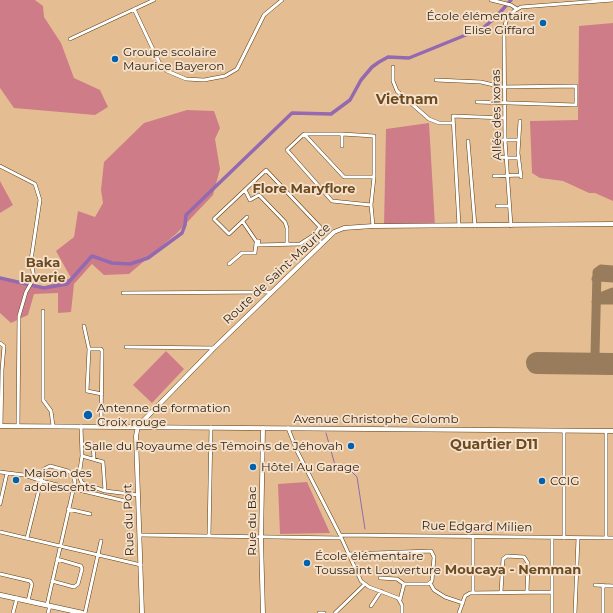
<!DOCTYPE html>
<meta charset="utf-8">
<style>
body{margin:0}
canvas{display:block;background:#e4be92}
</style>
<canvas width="613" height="613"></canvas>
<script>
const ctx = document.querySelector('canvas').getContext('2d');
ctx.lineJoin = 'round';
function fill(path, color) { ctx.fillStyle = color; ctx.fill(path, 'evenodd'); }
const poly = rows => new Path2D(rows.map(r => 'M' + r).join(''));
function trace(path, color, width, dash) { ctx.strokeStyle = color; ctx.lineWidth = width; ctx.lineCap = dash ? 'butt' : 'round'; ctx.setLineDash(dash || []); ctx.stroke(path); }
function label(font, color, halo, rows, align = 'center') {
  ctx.font = font + ' Montserrat,sans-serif'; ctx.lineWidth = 3.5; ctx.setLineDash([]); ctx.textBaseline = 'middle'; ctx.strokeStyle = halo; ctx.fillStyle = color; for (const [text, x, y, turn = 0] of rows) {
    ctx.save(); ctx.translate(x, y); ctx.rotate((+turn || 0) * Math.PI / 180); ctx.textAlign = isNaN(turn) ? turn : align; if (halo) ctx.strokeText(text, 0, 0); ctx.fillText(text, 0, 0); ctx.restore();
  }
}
const green = poly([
 [0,0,35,0,43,6,44,17,61,43,74,78,100,90,108,107,95,115,14,108,0,88],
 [613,23,613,201,595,193,589,193,563,181,540,178,532,173,530,121,578,120,579,26],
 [187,110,214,111,220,128,215,139,220,169,213,195,177,233,129,274,104,275,92,264,74,284,71,312,58,313,58,293,34,294,28,315,11,323,0,313,0,278,42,287,71,278,56,251,74,237,78,211,95,217,103,203,101,190,104,162,144,123],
 [429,123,435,226,384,226,386,129],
 [0,181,13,205,0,213],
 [166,351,184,369,152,403,133,385],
 [307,482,330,533,280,534,278,484]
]);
const stream = poly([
 [326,433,335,465,351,471,357,477,365,529]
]);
const canal = poly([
 [0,278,44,288,67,284,92,256,112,263,130,264,148,258,182,233,185,225,186,215,292,113,331,114,350,100,361,80,372,67,379,62,388,57,409,58,483,28,495,18,511,0]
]);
const taxiway = poly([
 [596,279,599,277,613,278],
 [598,298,613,292],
 [596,302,600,300,613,300],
 [595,355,599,361,605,364],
 [537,363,537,360,540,358,552,364],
 [583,364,592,361,595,355,597,272,601,269,613,270]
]);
const runway = poly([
 [537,363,613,364]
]);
const street = poly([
 [491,0,511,5,517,9],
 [134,9,159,62,167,71,186,79,204,80,225,76,237,69,264,15,282,0],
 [70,39,154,0],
 [393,67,393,81,397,91,429,119,439,123,453,123],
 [436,80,481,82,502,87,576,86,576,105,477,102],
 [520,121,518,153,521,177],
 [304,134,344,177,374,177],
 [494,140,519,140],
 [468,141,475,226],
 [342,146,342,134],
 [493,157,519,158],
 [0,166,35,184,40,200,31,260,34,278,26,292,19,316,18,426],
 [494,176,521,175],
 [245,190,250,200,259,195,285,222,287,228,287,244],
 [371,205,332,201,287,150,304,134,342,134,374,136,374,177,371,205,373,226],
 [497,206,509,206],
 [243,222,256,241,259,241,258,245,300,244,314,235,320,227,266,170,214,219,229,234,247,217],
 [459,226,453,116,505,118],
 [511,226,505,140,504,31,506,21,514,11,521,7,613,0],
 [314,235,322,243],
 [229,264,242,253,255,253,256,243,259,241],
 [123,293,271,292],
 [43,311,43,400,51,411,53,426],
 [84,326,89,349,87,391,102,394],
 [0,343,4,346,2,370,1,426],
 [126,347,214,348],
 [89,349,101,349,102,351,101,426],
 [81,426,82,456,79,476,82,483,105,491,138,495],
 [288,428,297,451,340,535,361,581,369,587,398,598,402,605,402,613],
 [606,431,606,538],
 [82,444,93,444,94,459],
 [82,456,103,462,105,491],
 [0,472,24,475,45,482,125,501],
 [0,504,7,473],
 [68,509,90,514],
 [0,532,141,565],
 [140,535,341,538],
 [340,535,613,538],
 [209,536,211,427],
 [27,538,44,469,50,466,68,471,73,475,75,482,47,605],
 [552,538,552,613],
 [564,538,564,431],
 [348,554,431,551,434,557,432,581,428,584,404,584,400,600],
 [0,574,30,581,32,584,28,601],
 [380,578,397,579,404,584],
 [52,581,74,587,78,584,82,569,81,566,57,559],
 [430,583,434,590,445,597,463,603],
 [595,585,613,586],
 [473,592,473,536],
 [501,592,503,559,507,556,524,557,528,563,527,592],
 [371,606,381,591],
 [13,613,17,598],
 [48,613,50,606],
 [85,613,101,541],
 [319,613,324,613],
 [335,613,365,584],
 [459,613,465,596,470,593,552,592],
 [575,613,578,538],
 [603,613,603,585]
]);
const secondary = poly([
 [0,426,613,431],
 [142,613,136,436,138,426,214,348,334,232,344,228,373,226,613,224],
 [263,613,261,540,263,428]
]);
const primary = poly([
 [0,595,82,613]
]);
const markers = [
 [543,23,4,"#0062af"],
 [115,59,4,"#0062af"],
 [88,415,5,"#0062af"],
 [351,446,4,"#0062af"],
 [253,467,4,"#0062af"],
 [16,480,4,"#0062af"],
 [542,481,4,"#0062af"],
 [307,563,4,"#0062af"]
];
const poiNames = [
 ["École élémentaire",535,16,"right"],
 ["Elise Giffard",535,30,"right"],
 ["Groupe scolaire",123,52],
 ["Maurice Bayeron",123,66],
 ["Antenne de formation",97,408],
 ["Croix rouge",97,422],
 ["Salle du Royaume des Témoins de Jéhovah",343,446,"right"],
 ["Hôtel Au Garage",261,467],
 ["Maison des",24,473],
 ["adolescents",24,487],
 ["CCIG",550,481],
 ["École élémentaire",315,556],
 ["Toussaint Louverture",315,570]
];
const streetNames = [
 ["Allée des ixoras",497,115,-91],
 ["Route de Saint-Maurice",277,274,-43],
 ["Avenue Christophe Colomb",376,419],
 ["Rue du Port",129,520,-92],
 ["Rue du Bac",252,521,-90],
 ["Rue Edgard Milien",477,527,1]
];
const neighbourhoodNames = [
 ["Flore Maryflore",304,189],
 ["Baka",43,263],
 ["laverie",43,278],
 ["Moucaya - Nemman",513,570]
];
const quarterNames = [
 ["Vietnam",407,100],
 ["Quartier D11",494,445]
];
fill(green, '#ce7d88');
trace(stream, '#9469b0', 1);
trace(canal, '#9469b0', 3.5);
trace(taxiway, '#997c5c', 9);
trace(runway, '#997c5c', 22);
trace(street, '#5c3c10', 4);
trace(secondary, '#5c3c10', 5);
trace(primary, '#5c3c10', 5.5);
trace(street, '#fff', 3);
trace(secondary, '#fff', 4);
trace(primary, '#fff', 4.5);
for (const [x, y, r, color] of markers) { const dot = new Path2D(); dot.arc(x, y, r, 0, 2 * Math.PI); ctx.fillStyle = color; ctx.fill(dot); trace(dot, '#f6e2cc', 1.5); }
label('12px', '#332413', '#f6e2cc', poiNames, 'left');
label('12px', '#332413', '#f6e2cc', streetNames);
label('bold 13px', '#6c4b21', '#f6e2cc', neighbourhoodNames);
label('bold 14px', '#6c4b21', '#f6e2cc', quarterNames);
</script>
